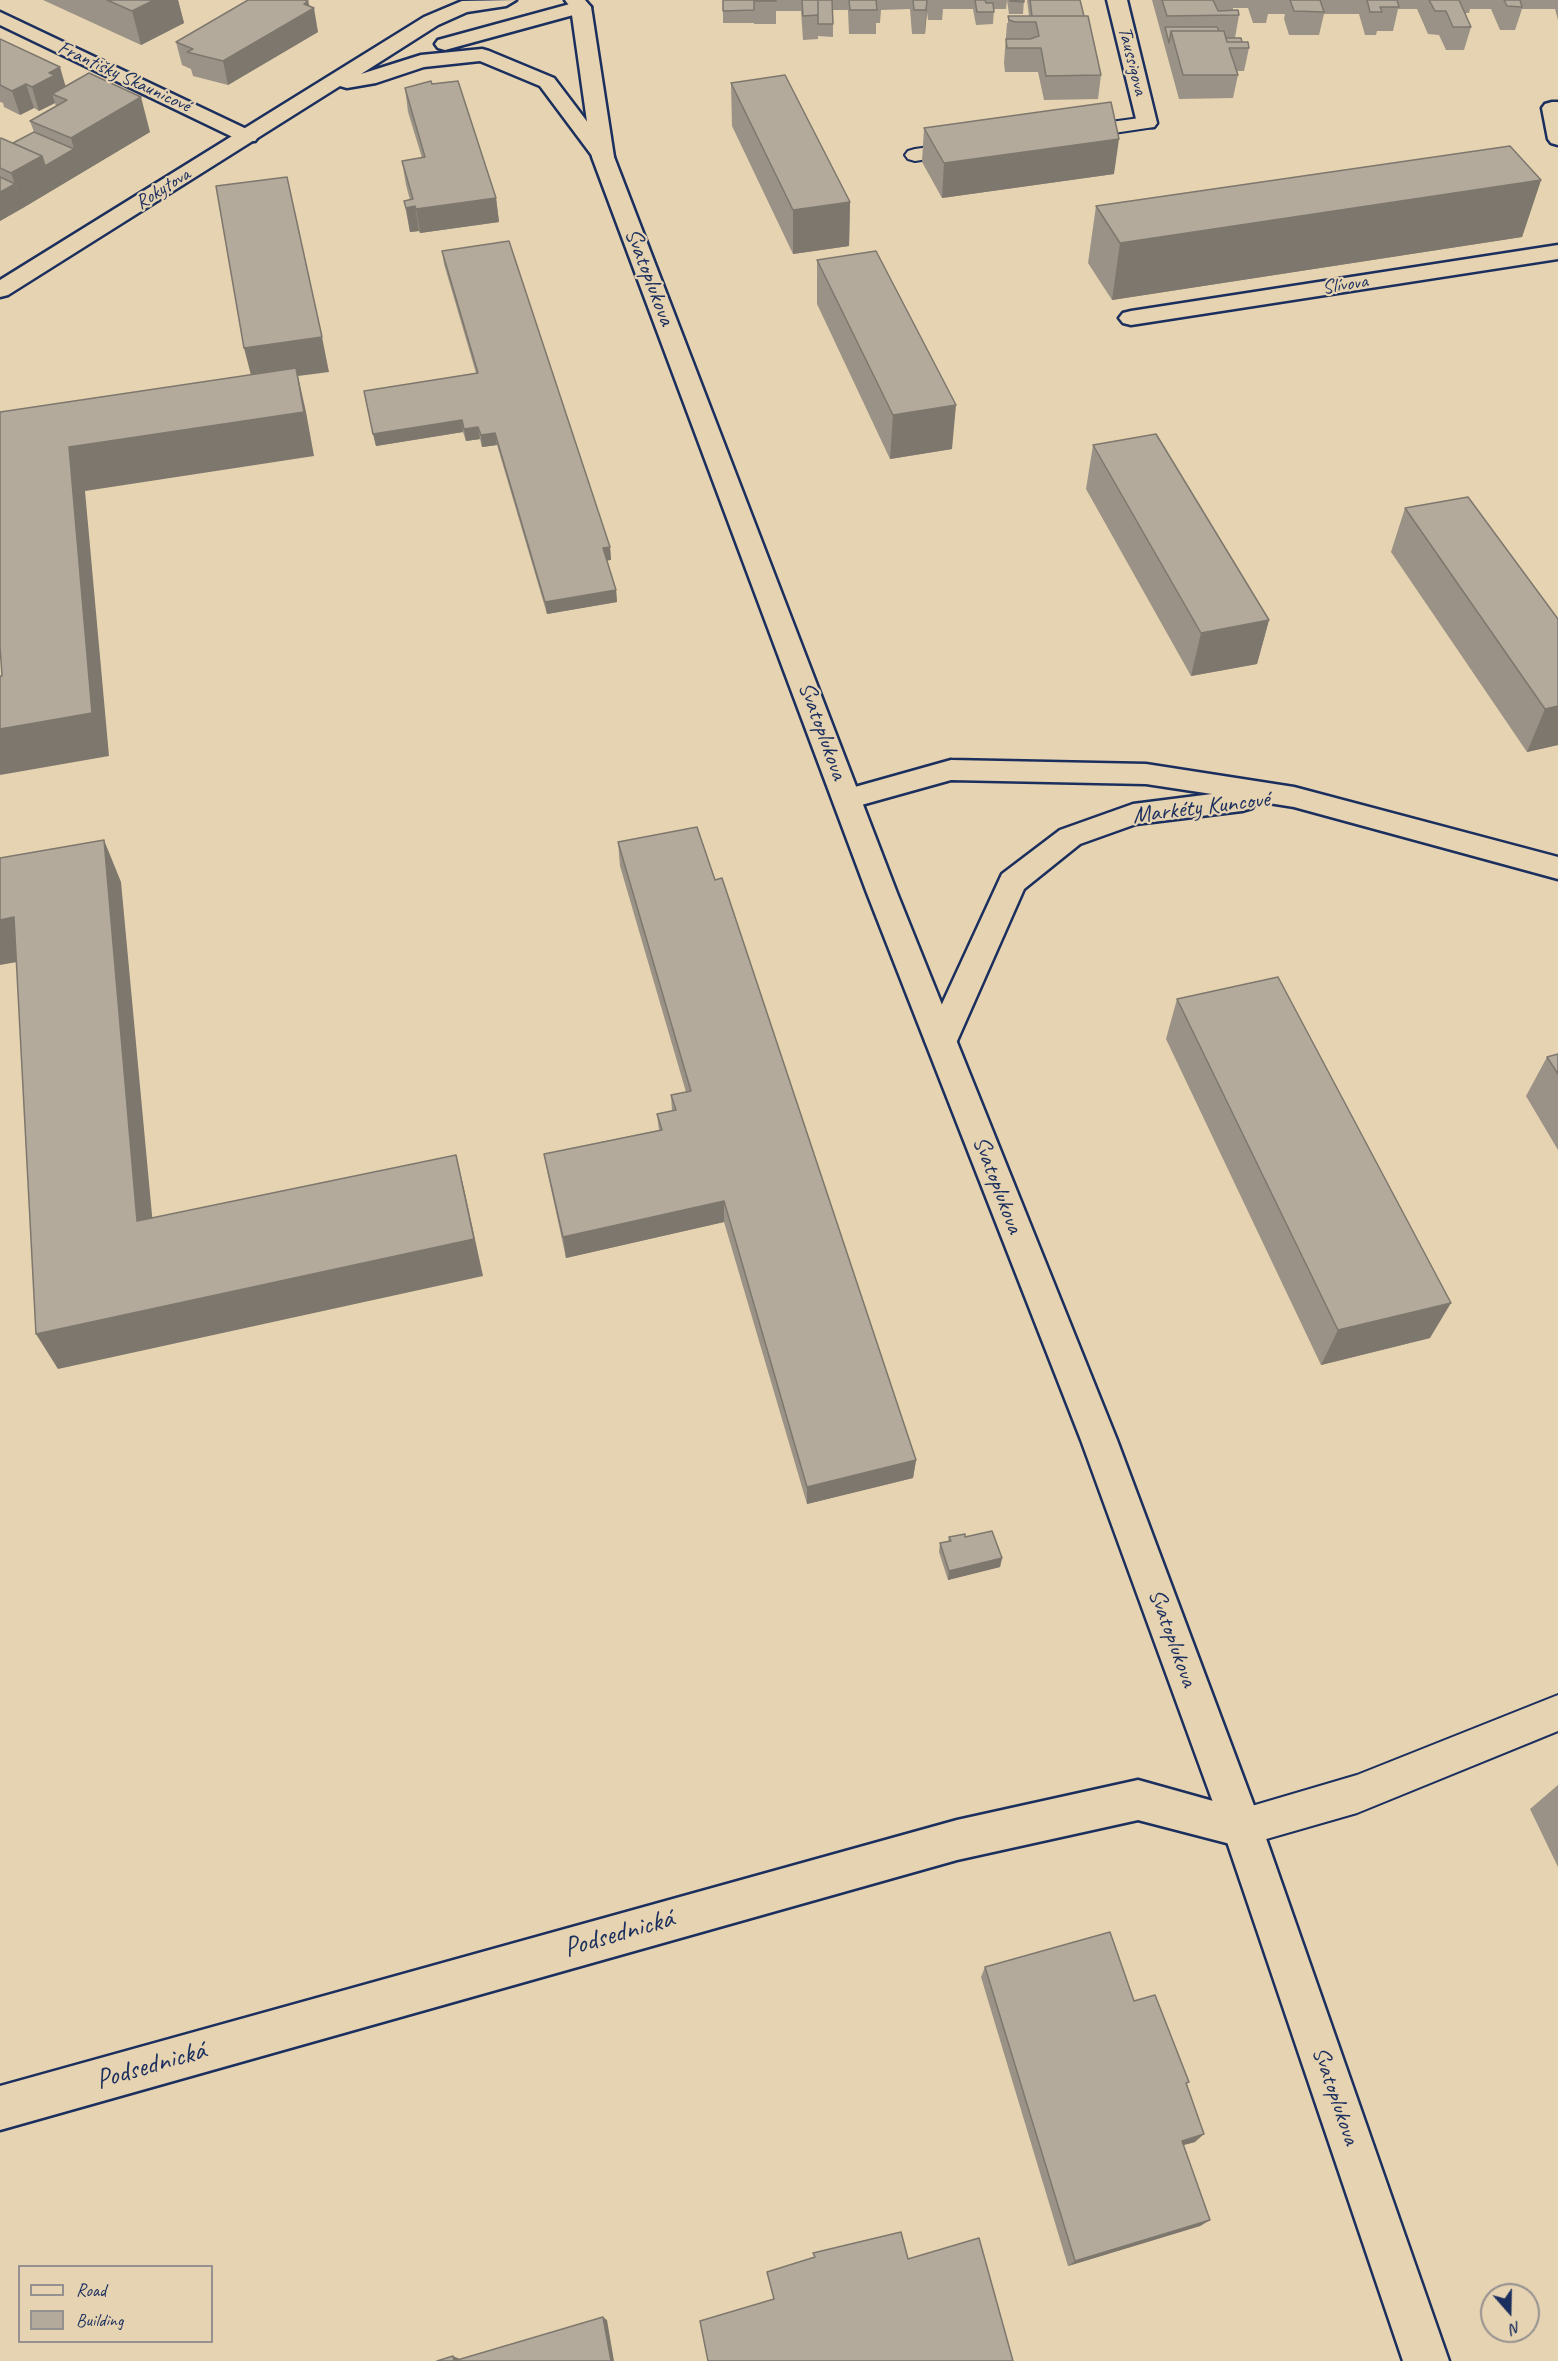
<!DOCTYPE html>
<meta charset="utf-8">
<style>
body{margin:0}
#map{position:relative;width:1558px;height:2361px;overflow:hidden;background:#e6d3b1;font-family:Caveat,sans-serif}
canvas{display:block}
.legend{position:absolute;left:18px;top:2265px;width:195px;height:78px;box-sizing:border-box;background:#e6d3b1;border:2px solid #959190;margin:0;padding:8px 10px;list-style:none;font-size:18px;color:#1b2f5e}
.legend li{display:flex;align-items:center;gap:12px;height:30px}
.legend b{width:30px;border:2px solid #959190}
.north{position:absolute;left:1480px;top:2283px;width:60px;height:60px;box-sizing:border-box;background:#e6d3b1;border:2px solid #959190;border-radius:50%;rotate:160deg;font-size:16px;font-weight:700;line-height:24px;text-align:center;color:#1b2f5e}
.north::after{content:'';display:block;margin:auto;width:21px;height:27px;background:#1b2f5e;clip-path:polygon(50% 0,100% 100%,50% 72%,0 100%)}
</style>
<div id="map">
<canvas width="1558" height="2361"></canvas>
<ul class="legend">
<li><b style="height:8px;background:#e6d3b1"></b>Road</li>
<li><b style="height:16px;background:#b3aa9c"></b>Building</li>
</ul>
<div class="north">N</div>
</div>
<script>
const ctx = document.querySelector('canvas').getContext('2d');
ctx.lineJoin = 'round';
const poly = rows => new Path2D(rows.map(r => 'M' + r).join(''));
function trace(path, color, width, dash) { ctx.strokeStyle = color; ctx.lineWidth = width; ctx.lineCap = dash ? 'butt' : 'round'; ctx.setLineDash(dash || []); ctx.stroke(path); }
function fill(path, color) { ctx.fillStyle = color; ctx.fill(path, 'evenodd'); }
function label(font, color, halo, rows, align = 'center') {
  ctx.font = font + ' Caveat,sans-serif'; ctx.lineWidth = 4.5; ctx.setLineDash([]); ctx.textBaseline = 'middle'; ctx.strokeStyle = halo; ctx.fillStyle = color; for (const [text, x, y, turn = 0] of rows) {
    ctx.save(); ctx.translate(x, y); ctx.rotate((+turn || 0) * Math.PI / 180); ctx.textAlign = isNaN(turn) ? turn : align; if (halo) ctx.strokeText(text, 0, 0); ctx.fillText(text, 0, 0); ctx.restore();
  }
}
const lane = poly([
 [1147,117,1154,119,1157,123,1154,127,1074,139,1067,137,1064,133,1067,129,1074,127,1147,117],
 [965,142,972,144,975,148,972,152,915,161,908,159,905,155,908,151,915,149,965,142],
 [1558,1695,1558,1731,1357,1813,1242,1846,1228,1841,1223,1827,1228,1813,1357,1775,1558,1695]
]);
const street = poly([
 [1107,0,1127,0,1157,123,1154,127,1140,127,1137,123,1107,0],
 [0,12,255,133,258,137,255,141,241,141,0,25,0,12],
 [1552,102,1558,102,1558,145,1551,143,1548,139,1542,108,1545,104,1552,102],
 [1558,245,1558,259,1131,325,1123,323,1119,318,1123,313,1131,311,1558,245],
 [951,760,1146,764,1294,787,1558,857,1558,879,1294,807,1256,801,1252,808,1242,811,1136,824,1080,844,1024,889,957,1041,952,1050,941,1053,930,1050,925,1041,1002,874,1060,830,1133,804,1212,794,1146,784,951,780,847,809,837,806,833,799,837,792,951,760],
 [1138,1780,1256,1813,1262,1827,1256,1841,1242,1847,1138,1820,957,1860,0,2130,0,2086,957,1820,1138,1780]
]);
const secondary = poly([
 [516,0,506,6,467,12,438,25,361,74,421,55,482,49,489,51,554,78,614,157,610,161,596,161,540,86,480,61,424,67,376,83,347,88,340,86,8,295,0,297,0,280,424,17,462,1,516,0],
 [581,1,591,7,588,11,445,50,438,48,435,44,438,40,581,1]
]);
const primary = poly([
 [565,0,585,0,591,7,614,157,897,893,1117,1440,1262,1827,1449,2361,1403,2361,1222,1827,1081,1440,867,893,592,157,571,8,565,0]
]);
const wall = poly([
 [43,0,178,0,184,23,141,45],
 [723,0,1007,0,1006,9,994,9,993,24,976,25,973,9,943,9,942,20,928,20,927,12,925,34,912,34,910,9,881,10,880,23,876,23,876,34,849,34,848,10,833,10,833,37,818,36,818,39,803,40,801,11,776,11,776,24,754,24,754,23,723,23],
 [1007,0,1024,0,1023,14,1009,14],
 [1027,0,1080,0,1084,16,1101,75,1098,99,1044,100,1038,72,1005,72,1004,63,1007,23,1008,23,1008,16,1029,16],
 [1152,0,1558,0,1558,20,1555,9,1522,9,1515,30,1500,30,1491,9,1470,9,1469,13,1465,13,1471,27,1464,50,1446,50,1439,35,1428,34,1417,9,1398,9,1393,31,1377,31,1376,35,1365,35,1359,14,1324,14,1319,35,1289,35,1284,19,1285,14,1268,14,1266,23,1253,23,1248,8,1233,8,1233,10,1239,15,1235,38,1249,48,1244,71,1237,71,1238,75,1233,98,1179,99],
 [308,1,318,32,228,85,193,76,191,69,182,65,176,42],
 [0,39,66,86,150,132,0,221,0,139,13,143,34,132,30,121,56,107,55,103,39,111,34,108,20,115,4,107,3,103,0,102],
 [731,83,850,202,849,246,793,254,732,126],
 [405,88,496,198,499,222,420,233,419,231,410,232,404,201,410,200,406,185,402,161,422,158,408,112],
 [924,128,1114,174,942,198,922,162],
 [1541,180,1522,237,1112,300,1088,263,1096,206],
 [442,251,610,547,611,560,607,560,616,590,617,602,547,614,497,445,482,447,480,439,466,441,463,432,376,446,364,391,476,373,444,264],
 [817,260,952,449,890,459,817,304],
 [1093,445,1269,620,1257,664,1191,676,1086,489],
 [1405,508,1558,619,1558,745,1527,752,1391,552],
 [618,842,916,1460,913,1478,807,1504,724,1222,566,1258,548,1175,544,1154,659,1130,657,1114,672,1111,671,1095,686,1092,620,866],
 [1177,999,1430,1338,1321,1365,1166,1039],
 [1558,1054,1558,1150,1526,1096,1547,1057],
 [949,1537,965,1537,1002,1558,1000,1567,948,1580,939,1552,940,1543,948,1541],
 [1558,1785,1558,1867,1530,1809],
 [985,1967,1134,2001,1187,2084,1195,2142,1183,2145,1210,2220,1200,2226,1068,2266,981,1977]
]);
const shadedWall = poly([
 [154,0,178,0,184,23,141,45,132,11],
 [927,0,926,23,925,34,926,10],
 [308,1,310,10,314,8,318,32,228,85,223,61],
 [60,67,67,91,57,97,52,94,55,103,39,111,32,87,49,73],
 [26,84,34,108,20,115,12,91],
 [141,97,150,132,23,208,11,173,42,156,74,149,71,138],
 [1119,139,1114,174,942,198,944,163],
 [1541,180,1522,237,1112,300,1120,243],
 [15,184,23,208,0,221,0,192],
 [496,198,499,222,420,233,416,209],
 [850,202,849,246,793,254,793,210],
 [415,206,419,231,410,232,406,208],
 [322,337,329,372,298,376,306,412,314,456,85,491,109,756,0,775,0,729,69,447,253,383,244,348],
 [956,405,952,449,890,459,893,415],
 [462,420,463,432,376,446,373,434],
 [478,427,480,439,466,441,464,429],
 [495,433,497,445,482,447,481,435],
 [610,547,611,560,604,561,603,548],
 [616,590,617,602,547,614,545,602],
 [1269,620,1257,664,1191,676,1201,633],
 [1558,706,1558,745,1527,752,1545,709],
 [104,840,121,882,156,1258,137,1221],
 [14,917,34,959,0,965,0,920],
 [456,1155,465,1193,483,1276,58,1369,36,1334],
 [724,1201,724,1222,566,1258,563,1237],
 [1451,1303,1430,1338,1321,1365,1338,1330],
 [916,1460,913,1478,807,1504,807,1487],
 [1002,1558,1000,1567,948,1580,949,1571],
 [1204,2134,1195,2142,1173,2148,1182,2141],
 [1210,2220,1200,2226,1068,2266,1075,2261],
 [603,2317,607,2320,614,2361,611,2361],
 [453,2356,460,2359,454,2361]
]);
const building = poly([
 [107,0,154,0,132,11,107,0],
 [248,0,304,0,308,1,304,4,314,8,223,61,187,52,193,49,176,42,248,0],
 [723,0,754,0,754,10,723,11,723,0],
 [754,0,776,0,776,1,754,1,754,0],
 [802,0,818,0,818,15,803,16,802,0],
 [818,0,832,0,833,24,818,24,818,0],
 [849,0,876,0,877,10,850,10,849,0],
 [913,0,927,0,926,10,914,10,913,0],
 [975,0,985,0,986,3,993,3,994,12,977,12,975,0],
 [1010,0,1024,0,1024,2,1010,1,1010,0],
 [1030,0,1080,0,1084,16,1032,16,1030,0],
 [1162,0,1213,0,1218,11,1238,10,1239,15,1167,16,1162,0],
 [1290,0,1320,0,1324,12,1294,11,1290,0],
 [1367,0,1397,0,1399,7,1380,7,1382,12,1370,12,1367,0],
 [1429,0,1459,0,1471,27,1453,27,1446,11,1435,11,1429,0],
 [1504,0,1520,0,1522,7,1507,6,1504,0],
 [1008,16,1088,16,1101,75,1046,76,1041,48,1007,48,1006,39,1030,39,1039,36,1036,22,1015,22,1009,20,1008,16],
 [1165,27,1217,27,1219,31,1171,31,1169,43,1165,27],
 [1171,31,1224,31,1227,42,1248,42,1249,48,1229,48,1238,75,1183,75,1171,31],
 [1226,38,1241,38,1242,42,1227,42,1226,38],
 [0,39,60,67,49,73,55,75,32,87,26,84,12,91,0,85,0,39],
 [89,73,141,97,71,138,30,121,67,100,52,94,89,73],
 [785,75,850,202,793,210,731,83,785,75],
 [431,81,432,84,458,81,496,198,416,209,415,206,406,208,404,201,413,199,402,161,425,157,405,88,431,81],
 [1111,102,1119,139,944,163,924,128,1111,102],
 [34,132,74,149,45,166,42,156,13,143,34,132],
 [1,138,42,156,11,173,0,168,0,139,1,138],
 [1510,146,1541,180,1120,243,1096,206,1510,146],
 [0,177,15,184,0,192,0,177],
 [287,177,322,337,244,348,216,186,287,177],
 [509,241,610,547,603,548,616,590,545,602,495,433,481,435,478,427,464,429,462,420,373,434,364,391,478,373,442,251,509,241],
 [876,251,956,405,893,415,817,260,876,251],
 [296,368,304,412,69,447,92,713,0,729,0,676,2,676,0,646,0,412,296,368],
 [1156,434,1269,620,1201,633,1093,445,1156,434],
 [1468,497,1558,619,1558,706,1545,709,1405,508,1468,497],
 [697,827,715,880,722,878,916,1460,807,1487,724,1201,563,1237,544,1154,662,1130,657,1114,676,1110,671,1095,691,1091,618,842,697,827],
 [104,840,137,1221,456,1155,474,1239,36,1334,14,917,0,920,0,858,104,840],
 [1278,977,1451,1303,1338,1330,1177,999,1278,977],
 [1558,1054,1558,1074,1547,1057,1558,1054],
 [992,1531,1002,1558,949,1571,940,1543,951,1541,949,1537,965,1534,965,1537,992,1531],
 [1110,1932,1134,2001,1155,1995,1189,2082,1186,2083,1204,2134,1182,2141,1210,2220,1075,2261,985,1967,1110,1932],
 [901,2232,908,2259,979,2238,1013,2361,708,2361,700,2321,774,2299,767,2272,815,2257,813,2253,901,2232],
 [603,2317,611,2361,454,2361,603,2317],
 [453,2356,454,2361,437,2361,453,2356]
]);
const farStreetnames = [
 ["Taussigova",1132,61,76],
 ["Františky Skaunicové",124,77,25],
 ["Rokytova",163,189,-32],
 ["Slívova",1345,285,-9]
];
const streetNames = [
 ["Svatoplukova",649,277,69],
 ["Svatoplukova",822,731,70],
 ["Markéty Kuncové",1201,808,-7],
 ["Svatoplukova",997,1185,69],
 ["Svatoplukova",1172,1638,70],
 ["Svatoplukova",1335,2096,71]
];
const nearStreetnames = [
 ["Podsednická",619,1934,-16],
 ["Podsednická",151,2066,-16]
];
trace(lane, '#1b2f5e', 4);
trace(street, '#1b2f5e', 5);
trace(secondary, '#1b2f5e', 5);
trace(primary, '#1b2f5e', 5);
fill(lane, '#e6d3b1');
fill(street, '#e6d3b1');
fill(secondary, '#e6d3b1');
fill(primary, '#e6d3b1');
fill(wall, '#9a9286');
fill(shadedWall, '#7d776d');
fill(building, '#b3aa9c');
trace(building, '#7d776d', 1.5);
label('20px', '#1b2f5e', '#e6d3b1', farStreetnames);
label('24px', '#1b2f5e', '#e6d3b1', streetNames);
label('28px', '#1b2f5e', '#e6d3b1', nearStreetnames);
</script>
